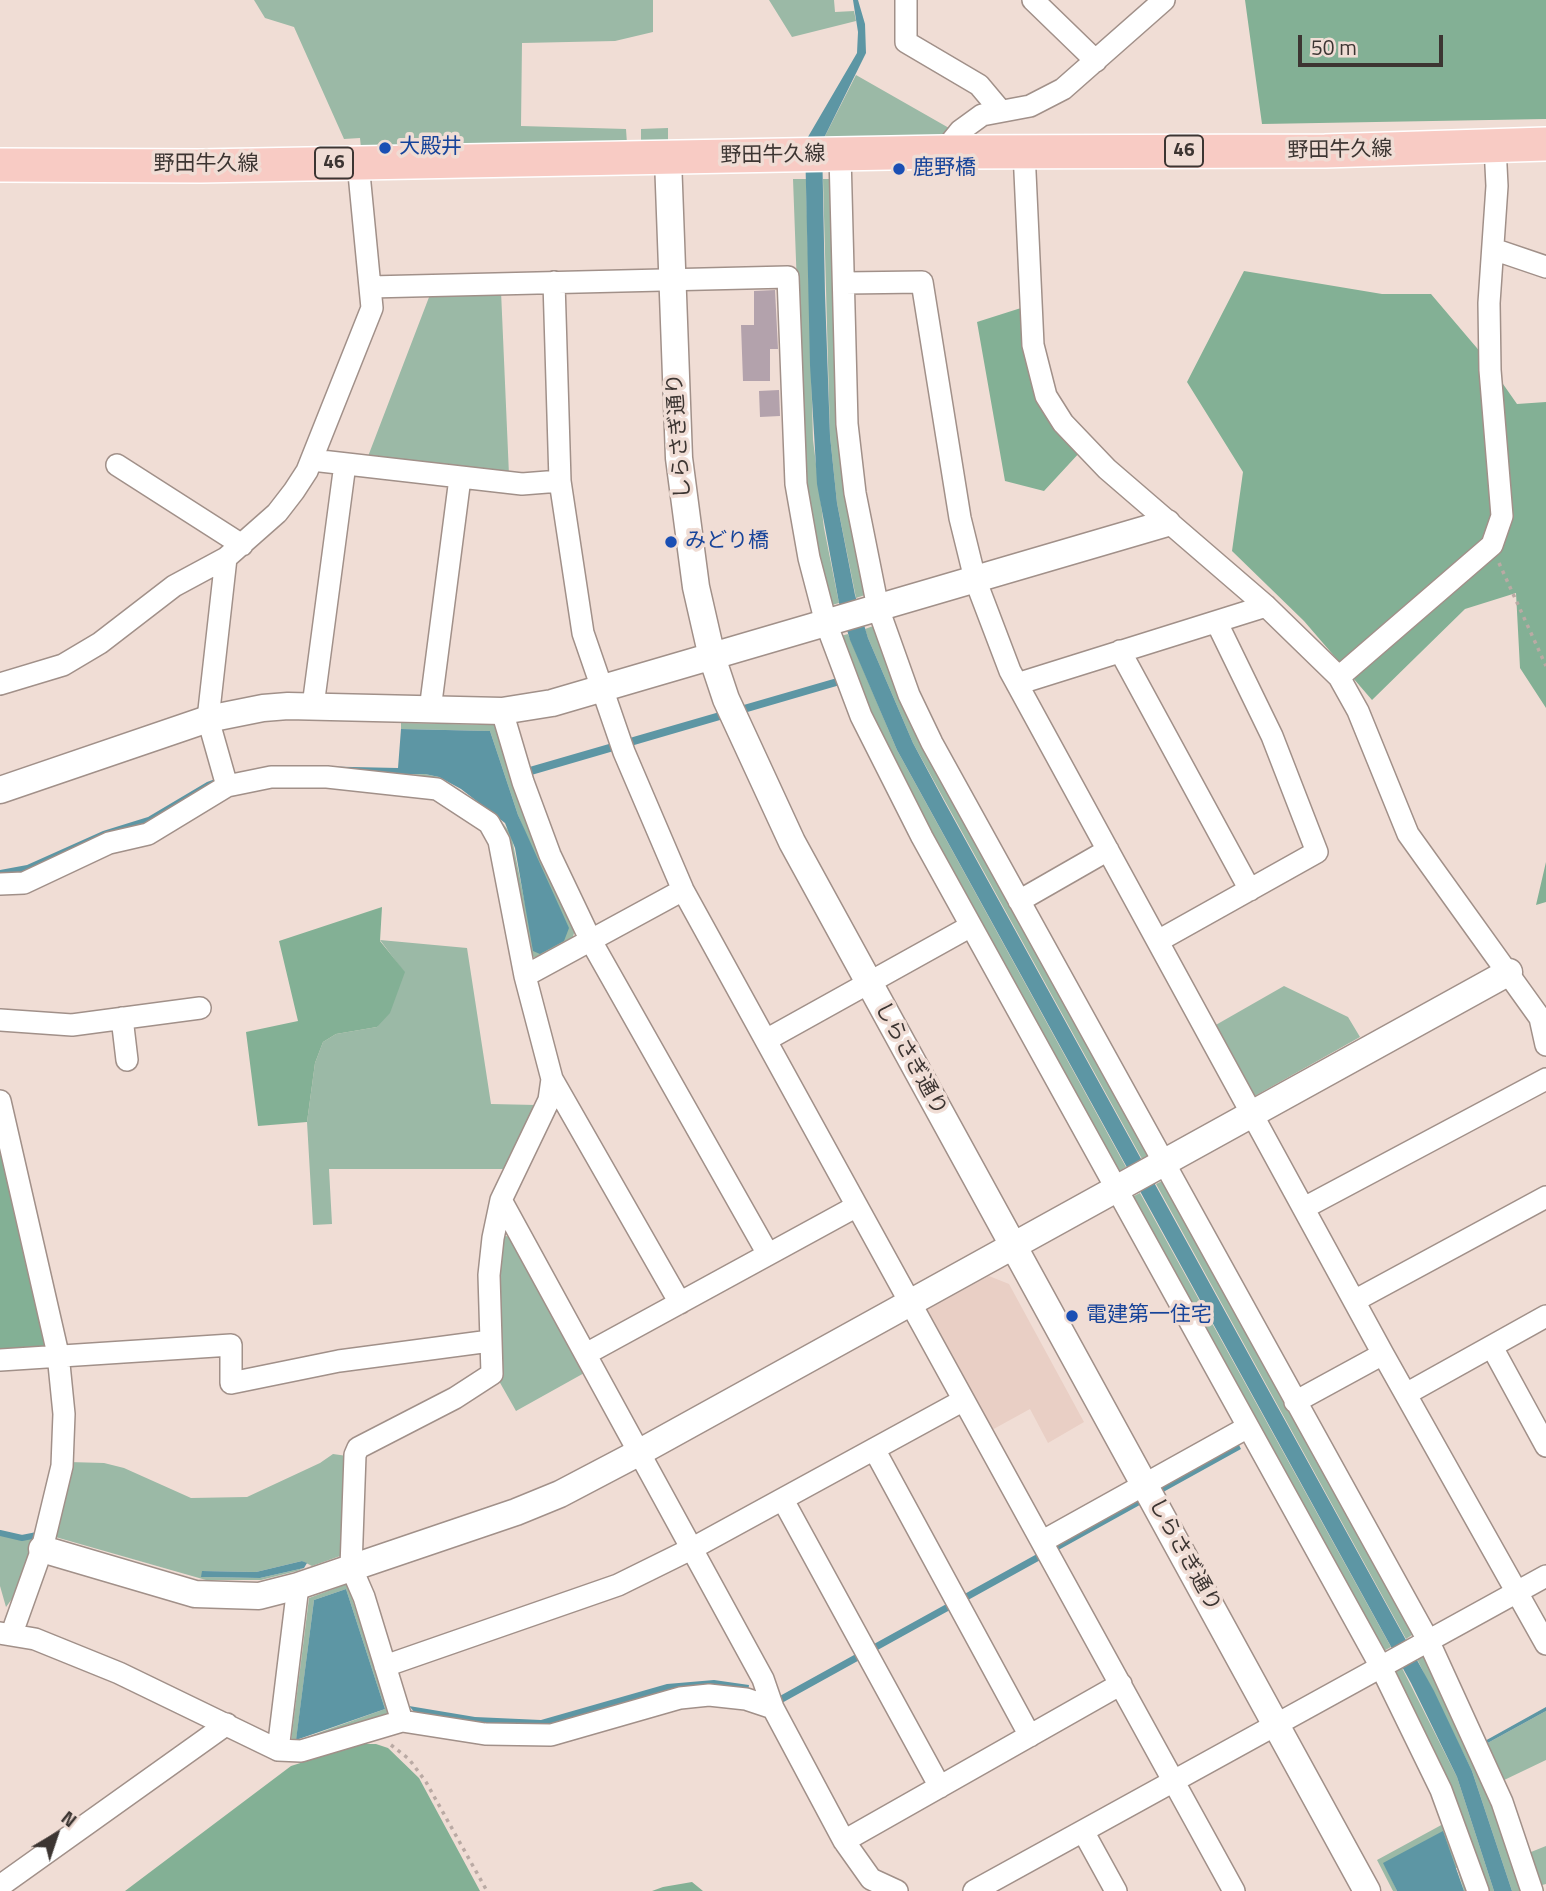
<!DOCTYPE html>
<meta charset="utf-8">
<style>
body{margin:0}
#map{position:relative;width:1546px;height:1891px;overflow:hidden;background:#f0ddd5;font-family:"Titillium Web",sans-serif}
canvas{display:block}
.north{position:absolute;left:21px;top:1800px;width:70px;height:70px;-webkit-text-stroke:5px #f0ddd5;paint-order:stroke;rotate:39deg;font-size:19px;font-weight:700;line-height:28px;text-align:center;color:#3c3532}
.north::after{content:'';display:block;margin:auto;width:24px;height:32px;background:#3c3532;clip-path:polygon(50% 0,100% 100%,50% 72%,0 100%)}
.scale{position:absolute;left:1298px;top:35px;width:145px;height:32px;box-sizing:border-box;border:4px solid #3c3532;border-top:0;padding-left:9px;font-size:21px;line-height:24px;white-space:nowrap;color:#3c3532;-webkit-text-stroke:5px #f0ddd5;paint-order:stroke}
</style>
<div id="map">
<canvas width="1546" height="1891"></canvas>
<div class="north">N</div>
<div class="scale">50 m</div>
</div>
<script>
const ctx = document.querySelector('canvas').getContext('2d');
ctx.lineJoin = 'round';
function fill(path, color) { ctx.fillStyle = color; ctx.fill(path, 'evenodd'); }
const poly = rows => new Path2D(rows.map(r => 'M' + r).join(''));
function trace(path, color, width, dash) { ctx.strokeStyle = color; ctx.lineWidth = width; ctx.lineCap = dash ? 'butt' : 'round'; ctx.setLineDash(dash || []); ctx.stroke(path); }
function label(font, color, halo, rows, align = 'center') {
  ctx.font = font + ' "Titillium Web","Noto Sans JP",sans-serif'; ctx.lineWidth = 7; ctx.setLineDash([]); ctx.textBaseline = 'middle'; ctx.strokeStyle = halo; ctx.fillStyle = color; for (const [text, x, y, turn = 0] of rows) {
    ctx.save(); ctx.translate(x, y); ctx.rotate((+turn || 0) * Math.PI / 180); ctx.textAlign = isNaN(turn) ? turn : align; if (halo) ctx.strokeText(text, 0, 0); ctx.fillText(text, 0, 0); ctx.restore();
  }
}
const built = poly([
 [989,1276,1009,1284,1084,1422,1048,1443,1030,1409,990,1431,924,1311]
]);
const green = poly([
 [254,0,653,0,653,32,615,41,522,43,521,126,626,129,627,144,361,148,360,138,344,139,294,27,265,18],
 [769,0,834,0,835,12,854,11,856,21,792,37],
 [856,75,949,128,936,142,822,142],
 [668,128,668,143,641,144,641,129],
 [793,179,806,179,813,440,824,528,839,603,829,606,809,511,803,450],
 [823,179,834,179,868,594,856,598,837,503,830,436],
 [501,291,509,475,367,459,431,292],
 [876,625,1152,1153,1142,1159,913,743,868,638,865,629],
 [848,634,897,750,1126,1167,1115,1174,905,791,837,637],
 [401,723,494,725,518,798,575,930,571,943,540,960,528,954,491,817,370,776,425,774,439,777,494,812,511,834,525,903,541,871,518,815,490,731,401,729],
 [380,940,467,948,491,1104,536,1105,507,1169,329,1169,332,1224,313,1225,307,1122,315,1063,323,1042,336,1034,377,1027,404,972],
 [1284,986,1348,1017,1360,1037,1253,1097,1214,1026],
 [1166,1179,1415,1633,1406,1639,1156,1184],
 [1140,1193,1391,1647,1380,1653,1128,1199],
 [506,1236,512,1238,586,1372,516,1411,499,1381,496,1322,500,1238],
 [333,1454,347,1456,343,1555,312,1566,302,1561,256,1572,202,1571,202,1577,260,1578,304,1568,297,1571,261,1580,206,1580,52,1536,69,1462,104,1463,124,1468,191,1498,247,1497,320,1463],
 [0,1535,22,1539,36,1536,20,1588,6,1607,0,1586],
 [347,1584,389,1707,388,1713,298,1745,291,1741,309,1598],
 [346,1589,385,1709,296,1741,314,1600],
 [1427,1653,1475,1756,1524,1891,1512,1891,1472,1771,1417,1659],
 [1402,1668,1457,1777,1494,1891,1484,1891,1391,1674],
 [1546,1711,1546,1760,1500,1782,1484,1745],
 [1445,1823,1468,1891,1464,1891,1457,1868,1384,1863,1397,1891,1393,1891,1377,1860],
 [1546,1846,1546,1884,1542,1885,1534,1879,1526,1854]
]);
const forest = poly([
 [1245,0,1546,0,1546,119,1262,124],
 [1244,271,1382,294,1431,294,1482,354,1517,404,1546,402,1546,708,1520,668,1516,593,1465,609,1372,700,1304,621,1232,551,1243,472,1187,382],
 [1021,308,1027,338,1081,451,1044,491,1005,481,977,322],
 [1546,862,1546,902,1536,905],
 [382,907,380,941,405,972,390,1013,377,1027,336,1034,323,1042,315,1063,307,1122,258,1126,246,1032,298,1021,279,941],
 [0,1145,46,1343,43,1348,0,1352],
 [360,1744,376,1744,388,1748,419,1778,480,1891,125,1891,291,1766],
 [692,1882,703,1891,652,1891,663,1887]
]);
const water = poly([
 [853,0,858,0,865,24,866,53,822,142,825,294,830,436,837,503,855,595,868,638,913,743,944,801,1434,1691,1472,1771,1512,1891,1494,1891,1457,1777,1411,1683,897,750,850,640,839,603,817,484,810,365,805,142,857,53,858,32],
 [837,678,840,685,528,776,526,768],
 [401,729,490,731,518,815,569,928,564,941,540,954,533,951,515,848,505,823,461,789,439,777,425,774,269,776,16,876,0,877,0,870,27,865,103,831,148,817,207,782,232,773,308,766,398,768],
 [1238,1443,1241,1449,780,1704,778,1697],
 [302,1561,307,1563,304,1568,260,1578,201,1577,202,1571,256,1572],
 [346,1589,385,1709,296,1740,314,1600],
 [714,1680,749,1685,748,1692,554,1725,505,1727,455,1720,416,1714,409,1706,475,1717,541,1720,667,1684],
 [1546,1707,1546,1711,1484,1745,1483,1742],
 [1443,1831,1464,1891,1397,1891,1383,1863]
]);
const stream = poly([
 [0,1533,22,1538,37,1535]
]);
const building = poly([
 [775,290,778,349,770,349,770,381,743,381,741,325,754,325,754,291],
 [779,390,780,416,760,417,759,391]
]);
const path = poly([
 [1499,563,1546,666],
 [391,1745,409,1759,426,1782,487,1891]
]);
const minor = poly([
 [906,0,906,42,979,85,1000,110],
 [1033,0,1096,61],
 [1024,151,1033,345,1046,396,1063,423,1107,469,1266,606,1339,677,1358,711,1408,834,1540,1018,1546,1045],
 [943,152,960,131,982,115,1030,106,1063,89,1164,0],
 [840,155,847,424,855,493,878,608,909,695,932,743,1428,1640,1502,1802,1532,1891],
 [1493,249,1546,267],
 [554,282,560,481,583,633,624,752,683,890,1234,1891],
 [845,283,922,282,960,518,975,579,1010,671,1383,1354,1546,1644],
 [370,287,788,277,796,484,809,558,826,623,861,716,922,837,1381,1667,1441,1790,1478,1891],
 [312,460,522,484,560,481],
 [117,465,242,545],
 [226,558,208,719,227,786],
 [1120,651,1250,890],
 [1339,677,1492,545,1502,516,1490,370,1489,303,1497,186,1495,146],
 [0,684,63,665,100,643,174,586,226,558,277,513,294,491,307,471,372,308,358,163],
 [1017,684,1266,606],
 [313,706,345,464],
 [430,710,460,478],
 [502,711,523,782,550,855,591,941,768,1254],
 [0,884,24,883,109,843,148,834,227,786,271,777,327,777,437,789,489,823,499,841,525,976,552,1079,549,1100,501,1200,493,1238,489,1275,492,1374,455,1398,358,1448,355,1455,351,1567,364,1597,402,1721],
 [1019,901,1108,850],
 [1158,941,1317,852,1272,736,1217,623],
 [525,976,683,890],
 [122,1018,127,1060],
 [0,1020,72,1025,200,1008],
 [766,1040,971,926],
 [552,1079,680,1303],
 [0,1101,58,1354,64,1414,62,1466,42,1549,12,1633],
 [501,1200,763,1679,773,1708,844,1841,871,1879,897,1891],
 [1304,1208,1546,1079],
 [1354,1301,1546,1197],
 [1492,1347,1546,1446],
 [586,1354,857,1206],
 [0,1360,231,1345,231,1383,339,1361,490,1341],
 [1406,1394,1546,1316],
 [1295,1402,1383,1354],
 [874,1449,1030,1736],
 [783,1500,940,1787],
 [1043,1541,1248,1427],
 [0,1633,35,1639,119,1673,278,1750,301,1751,402,1721,485,1734,551,1735,680,1698,709,1695,746,1699,773,1708],
 [385,1666,618,1585,693,1548,962,1401],
 [278,1750,298,1586],
 [1083,1831,1116,1891],
 [844,1841,1121,1684],
 [0,1886,227,1724],
 [974,1891,1546,1576]
]);
const tertiary = poly([
 [668,159,679,458,696,587,712,657,726,699,792,842,1367,1891],
 [0,790,208,719,263,708,288,706,502,711,552,703,1167,523],
 [42,1549,195,1594,259,1596,298,1586,516,1512,560,1494,640,1452,1509,972]
]);
const primary = poly([
 [0,165,201,166,943,152,1325,151,1546,144]
]);
const markers = [
 [385,148,7,"#1a4fb4"],
 [899,169,7,"#1a4fb4"],
 [671,542,7,"#1a4fb4"],
 [1072,1316,7,"#1a4fb4"]
];
const shields = [
 [1184,151,38],
 [334,163,38]
];
const shieldNames = [
 ["46",1184,151],
 ["46",334,163]
];
const transitNames = [
 ["大殿井",399,148],
 ["鹿野橋",913,169],
 ["みどり橋",685,542],
 ["電建第一住宅",1086,1316]
];
const streetNames = [
 ["野田牛久線",1340,151,-1],
 ["野田牛久線",773,156,-1],
 ["野田牛久線",206,165],
 ["しらさぎ通り",680,436,-94],
 ["しらさぎ通り",910,1059,61],
 ["しらさぎ通り",1184,1555,61]
];
fill(built, '#e9cfc5');
fill(green, '#9bb9a6');
fill(forest, '#83b095');
fill(water, '#5d96a4');
trace(stream, '#5d96a4', 6);
fill(building, '#b3a2ac');
trace(minor, '#a19089', 24);
trace(tertiary, '#a19089', 29);
trace(primary, '#fff', 36);
trace(path, '#baaaa4', 3.5, [3.5, 5]);
trace(minor, '#fff', 21);
trace(tertiary, '#fff', 26);
trace(primary, '#f8cbc4', 33);
for (const [x, y, r, color] of markers) { const dot = new Path2D(); dot.arc(x, y, r, 0, 2 * Math.PI); ctx.fillStyle = color; ctx.fill(dot); trace(dot, '#f0ddd5', 2.5); }
for (const [x, y, w] of shields) { const box = new Path2D(); box.roundRect(x - w / 2, y - 15.5, w, 31, 5); ctx.fillStyle = '#f0ddd5'; ctx.fill(box); trace(box, '#3c3532', 2); }
label('bold 19px', '#3c3532', null, shieldNames);
label('21px', '#164399', '#f0ddd5', transitNames, 'left');
label('21px', '#3c3532', '#f0ddd5', streetNames);
</script>
